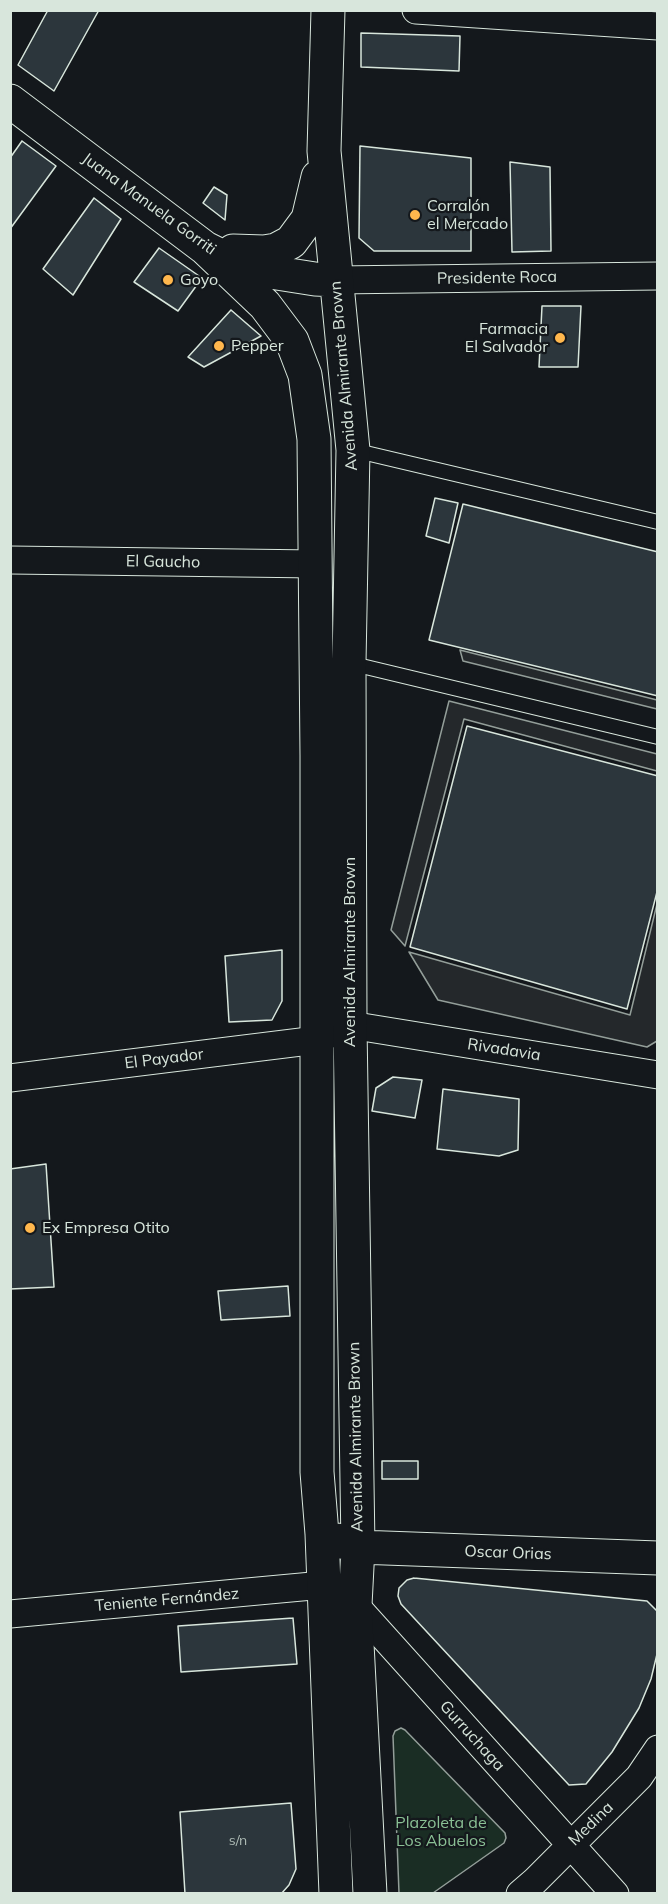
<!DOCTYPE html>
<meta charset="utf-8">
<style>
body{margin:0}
#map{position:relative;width:668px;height:1904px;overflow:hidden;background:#14181c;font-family:Mulish,sans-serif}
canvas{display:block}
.frame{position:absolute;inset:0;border:12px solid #d8e6dc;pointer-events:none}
</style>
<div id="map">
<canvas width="668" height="1904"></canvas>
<div class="frame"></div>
</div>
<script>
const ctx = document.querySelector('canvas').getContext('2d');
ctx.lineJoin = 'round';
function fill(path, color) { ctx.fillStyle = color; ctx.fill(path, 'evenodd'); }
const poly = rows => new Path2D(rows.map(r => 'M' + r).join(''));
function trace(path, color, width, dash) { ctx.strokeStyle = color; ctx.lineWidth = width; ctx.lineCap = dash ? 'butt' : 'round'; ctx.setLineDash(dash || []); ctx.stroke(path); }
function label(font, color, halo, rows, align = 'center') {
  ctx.font = font + ' Mulish,sans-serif'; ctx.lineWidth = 4.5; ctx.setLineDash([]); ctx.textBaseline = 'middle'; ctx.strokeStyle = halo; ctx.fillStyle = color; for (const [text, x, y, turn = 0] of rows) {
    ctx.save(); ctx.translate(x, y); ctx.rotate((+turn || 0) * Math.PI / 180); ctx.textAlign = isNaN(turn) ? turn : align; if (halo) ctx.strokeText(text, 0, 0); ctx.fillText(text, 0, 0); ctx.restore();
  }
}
const green = poly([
 [401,1728,405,1730,505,1833,506,1838,504,1843,433,1893,399,1893,393,1736,395,1731,401,1728]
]);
const parking = poly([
 [460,650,657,700,657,709,463,661,460,650],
 [449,701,657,754,657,771,464,719,405,946,391,930,449,701],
 [657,904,657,1041,647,1047,438,1000,409,952,630,1015,657,904]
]);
const building = poly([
 [48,10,99,10,54,91,18,65,48,10],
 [361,33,460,36,459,71,361,67,361,33],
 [22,141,56,166,10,229,10,158,22,141],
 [360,146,471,158,471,251,374,251,359,238,360,146],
 [510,162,550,167,551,251,512,252,510,162],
 [214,187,227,195,225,220,203,203,214,187],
 [94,198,121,219,73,295,43,269,94,198],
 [159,248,202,278,178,311,134,282,159,248],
 [542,306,581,306,578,367,539,367,542,306],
 [231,310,261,336,204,367,188,357,231,310],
 [435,498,458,503,449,543,426,536,435,498],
 [463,504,658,552,658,696,429,640,463,504],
 [467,726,658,776,658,888,627,1009,410,947,467,726],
 [282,950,282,1001,272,1020,229,1022,225,956,282,950],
 [393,1077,422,1080,415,1118,372,1111,376,1088,393,1077],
 [443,1089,519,1099,518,1150,499,1156,437,1149,443,1089],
 [46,1164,54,1287,10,1289,10,1169,46,1164],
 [288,1286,290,1316,221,1320,218,1291,288,1286],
 [382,1461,418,1461,418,1479,382,1479,382,1461],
 [414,1578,647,1601,658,1612,658,1650,651,1679,639,1708,612,1752,586,1784,569,1785,401,1604,398,1596,399,1588,407,1580,414,1578],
 [293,1618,297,1664,181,1672,178,1626,293,1618],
 [291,1803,296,1869,289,1885,281,1894,185,1894,180,1812,291,1803]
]);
const lane = poly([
 [353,450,658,522],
 [349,663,658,737]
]);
const street = poly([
 [416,10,658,26],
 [336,280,658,276],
 [10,560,316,564],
 [10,1078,317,1040,350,1025,658,1075],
 [10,1614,323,1585,355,1605,615,1894],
 [520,1894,535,1881,639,1777,658,1749]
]);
const secondary = poly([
 [328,10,324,151,353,450,349,663,350,1025,358,1547,355,1605,370,1894],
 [10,101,205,248,235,263,264,271,315,279,336,280],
 [205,248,265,305,292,341,305,375,314,439,317,756,317,1472,322,1534,336,1894],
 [233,251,264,252,276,250,291,242,308,219,318,177],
 [337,1540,358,1547,658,1558]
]);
const markers = [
 [415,215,6,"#ffb74d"],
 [168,280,6,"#ffb74d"],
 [560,338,6,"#ffb74d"],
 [219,346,6,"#ffb74d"],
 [30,1228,6,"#ffb74d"]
];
const numberNames = [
 ["s/n",238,1841]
];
const streetNames = [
 ["Juana Manuela Gorriti",149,204,36],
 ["Presidente Roca",497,278,-1],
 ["Avenida Almirante Brown",344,376,-95],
 ["El Gaucho",163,562,1],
 ["Avenida Almirante Brown",350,952,-90],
 ["Rivadavia",504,1050,9],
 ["El Payador",164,1059,-7],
 ["Avenida Almirante Brown",356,1437,-91],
 ["Oscar Orias",508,1553,2],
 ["Teniente Fernández",167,1600,-5],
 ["Gurruchaga",472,1736,48],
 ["Medina",591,1824,-44]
];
const poiNames = [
 ["Corralón",427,206],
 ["el Mercado",427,224],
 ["Goyo",180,280],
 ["Farmacia",548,329,"right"],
 ["El Salvador",548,347,"right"],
 ["Pepper",231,346],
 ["Ex Empresa Otito",42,1228]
];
const parkNames = [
 ["Plazoleta de",441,1823],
 ["Los Abuelos",441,1841]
];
fill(green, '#1a2d24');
trace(green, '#939e99', 1.5);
fill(parking, '#24282b');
trace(parking, '#939e99', 1.5);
fill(building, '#2c363c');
trace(building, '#d8e6dc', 1.5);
trace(lane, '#d8e6dc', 16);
trace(street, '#d8e6dc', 29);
trace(secondary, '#d8e6dc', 35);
trace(lane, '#14181c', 14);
trace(street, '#14181c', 27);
trace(secondary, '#14181c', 33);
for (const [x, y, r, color] of markers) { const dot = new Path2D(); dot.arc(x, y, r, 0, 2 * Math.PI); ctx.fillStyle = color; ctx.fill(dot); trace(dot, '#14181c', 2); }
label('14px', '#adbab4', null, numberNames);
label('16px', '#d8e6dc', '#14181c', streetNames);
label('16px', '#d8e6dc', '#14181c', poiNames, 'left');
label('16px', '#8ac095', '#14181c', parkNames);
</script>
